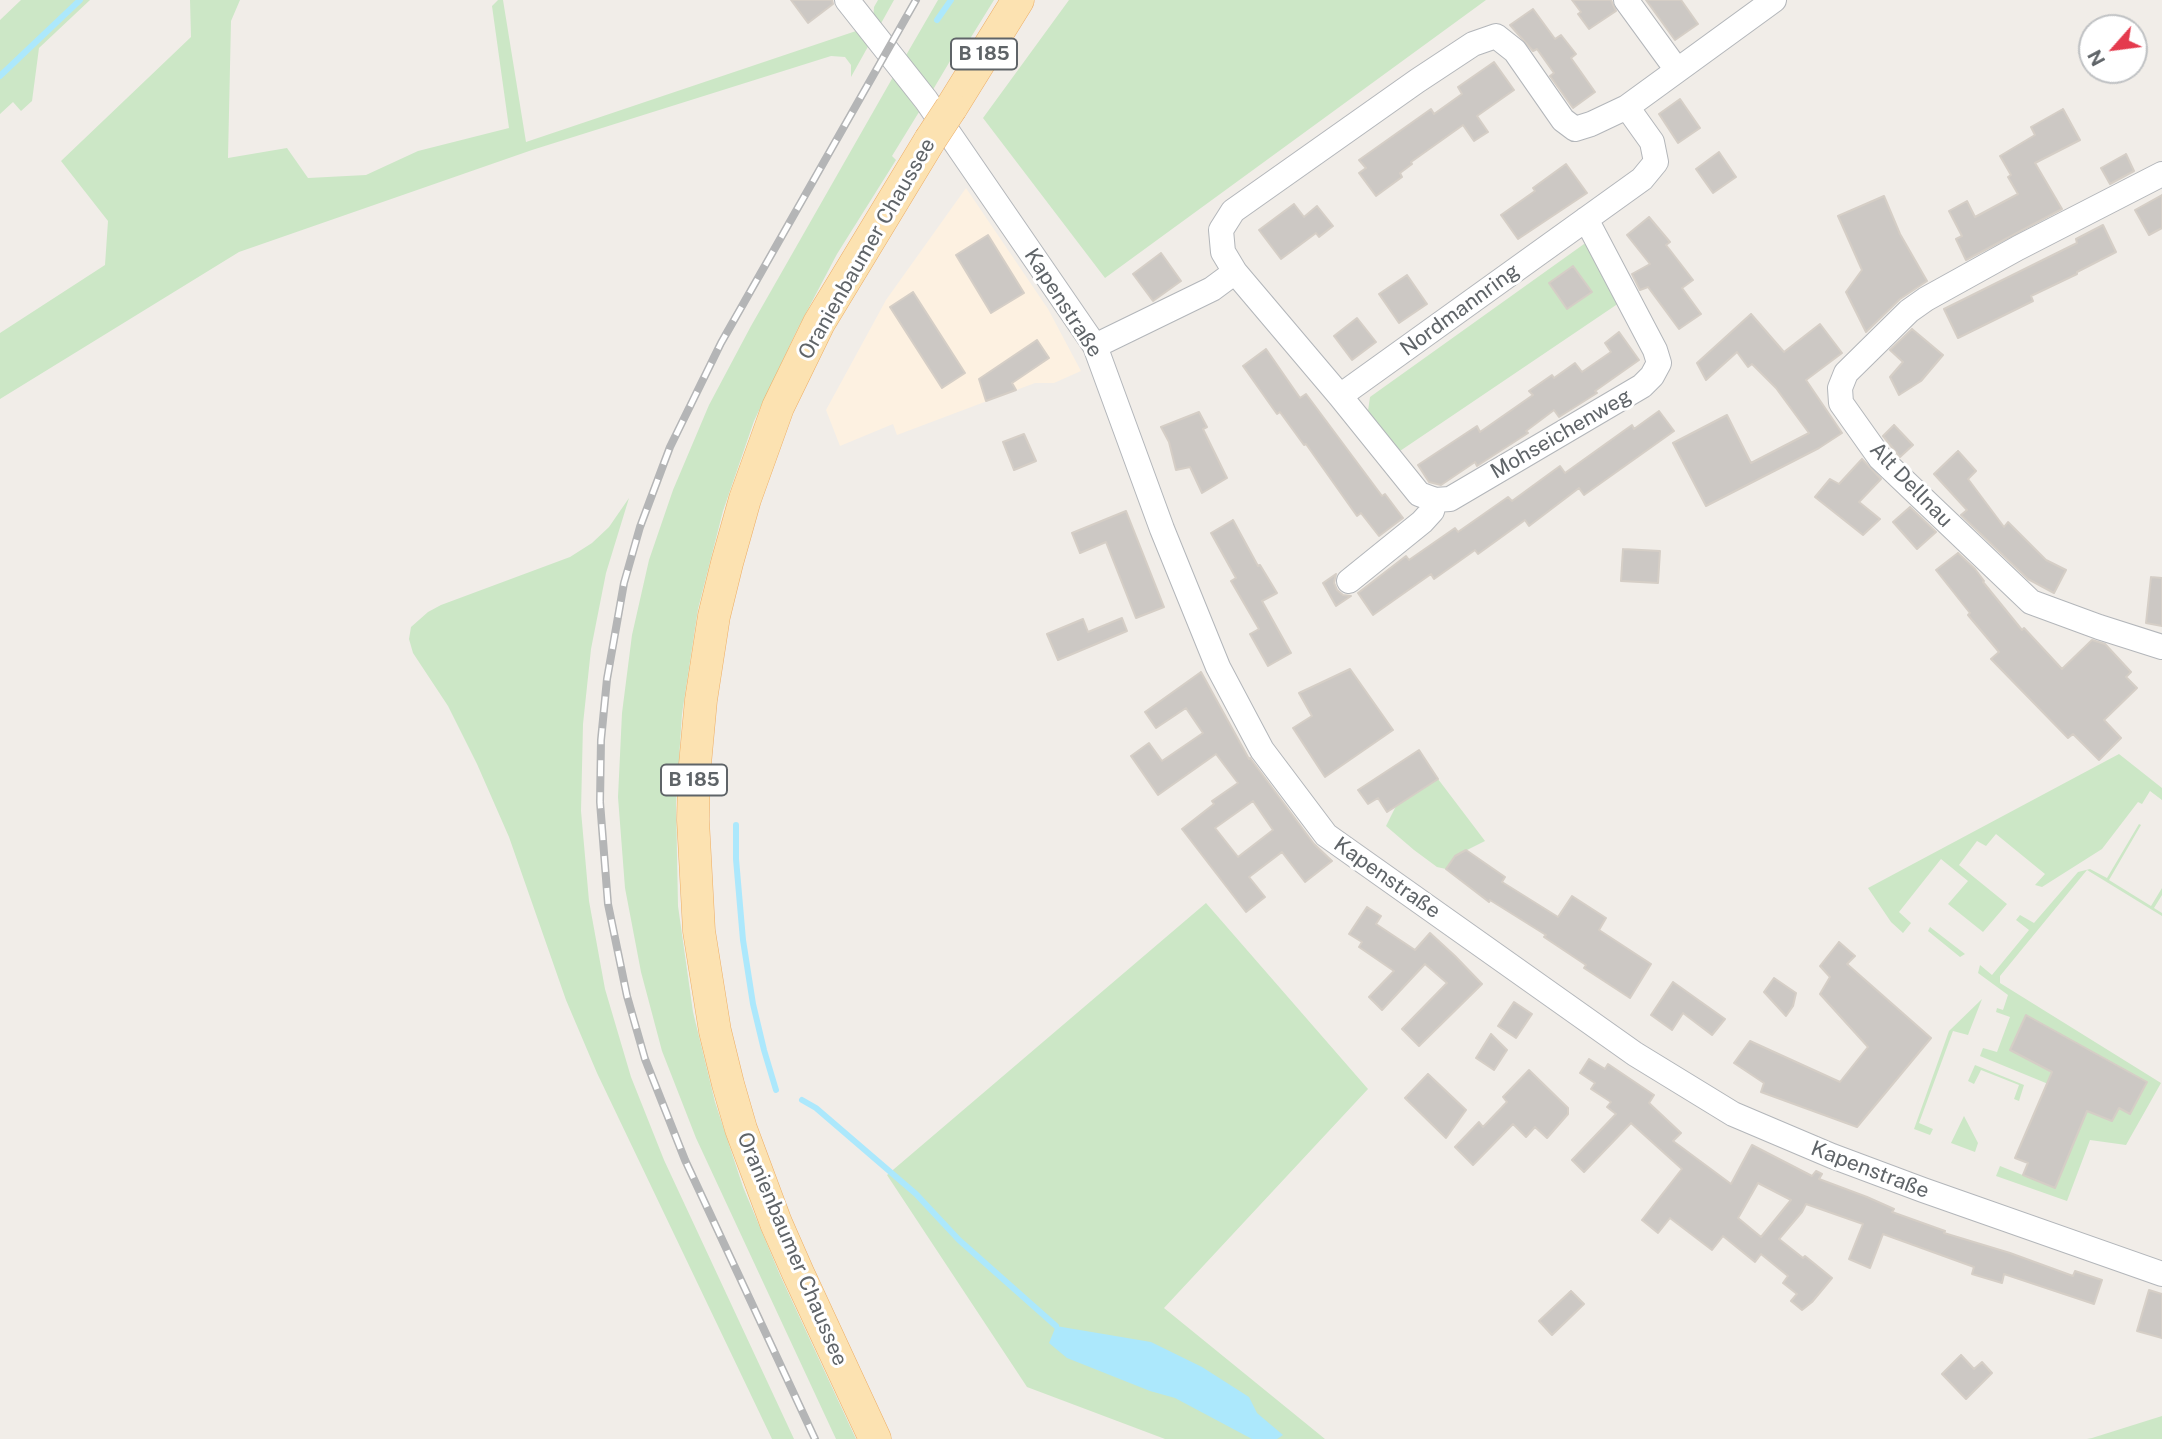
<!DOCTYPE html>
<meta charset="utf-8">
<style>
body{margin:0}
#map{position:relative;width:2162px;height:1439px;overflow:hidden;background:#f1ede8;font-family:"Public Sans",sans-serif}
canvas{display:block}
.north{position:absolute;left:2078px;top:14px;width:70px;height:70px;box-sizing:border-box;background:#fff;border:2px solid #bfc1c3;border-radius:50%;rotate:242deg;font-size:19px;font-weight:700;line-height:28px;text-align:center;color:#5f6468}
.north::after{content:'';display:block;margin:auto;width:24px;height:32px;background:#e43a4d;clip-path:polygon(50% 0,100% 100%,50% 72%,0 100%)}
</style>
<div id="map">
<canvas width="2162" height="1439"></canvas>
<div class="north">N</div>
</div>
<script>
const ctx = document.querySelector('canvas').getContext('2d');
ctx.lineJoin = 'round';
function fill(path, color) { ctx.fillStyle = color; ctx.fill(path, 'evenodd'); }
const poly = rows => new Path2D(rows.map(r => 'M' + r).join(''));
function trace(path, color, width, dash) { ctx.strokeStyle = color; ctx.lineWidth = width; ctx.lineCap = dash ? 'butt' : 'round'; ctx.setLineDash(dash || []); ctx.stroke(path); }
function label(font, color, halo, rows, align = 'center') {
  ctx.font = font + ' "Public Sans",sans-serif'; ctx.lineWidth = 6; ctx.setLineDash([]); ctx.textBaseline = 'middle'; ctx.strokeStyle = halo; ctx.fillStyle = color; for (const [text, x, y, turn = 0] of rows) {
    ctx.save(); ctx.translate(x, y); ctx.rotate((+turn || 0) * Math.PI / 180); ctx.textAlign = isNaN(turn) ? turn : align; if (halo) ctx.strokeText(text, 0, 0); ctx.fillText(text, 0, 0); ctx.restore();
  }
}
const commercial = poly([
 [966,188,1048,309,1081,371,1054,383,1035,383,897,435,893,424,840,446,826,410,886,300]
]);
const green = poly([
 [21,0,90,0,39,48,32,101,21,111,13,102,0,114,0,20],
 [190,0,240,0,231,21,228,158,287,148,308,178,366,175,418,151,509,128,492,6,498,0,503,0,526,142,862,29,870,43,851,77,851,65,845,57,831,56,532,150,239,252,0,399,0,333,105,265,108,221,61,161,191,37],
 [878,0,894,0,879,27,873,21,874,7],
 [938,0,994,0,960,55,958,52,953,56,931,93,905,57],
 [1069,0,1486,0,1105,278,983,118],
 [893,77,919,112,892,156,896,160,837,254,797,330,754,421,723,511,698,609,682,714,676,803,678,906,693,1012,715,1102,743,1187,780,1275,856,1439,836,1439,696,1138,662,1051,641,972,625,888,618,797,622,713,632,635,649,560,673,490,709,405,751,326],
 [1584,244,1589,245,1622,301,1397,453,1367,418,1370,397],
 [629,498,606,573,591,649,583,724,581,811,589,901,605,989,631,1077,664,1160,794,1439,772,1439,597,1073,566,1000,509,837,477,764,448,706,413,653,409,639,411,627,428,612,441,605,570,557,592,543,609,527],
 [2119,754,2162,788,2162,800,2150,791,2142,804,2138,802,2102,849,2042,887,2035,885,2045,874,1996,834,1986,846,1977,841,1959,865,2007,904,1983,932,1948,904,1968,881,1941,859,1899,912,1911,923,1903,933,1891,922,1868,888],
 [1438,779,1485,841,1455,856,1446,869,1437,867,1414,850,1386,826,1396,806],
 [2139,824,2141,825,2109,880,2151,906,2162,888,2162,895,2154,908,2162,913,2162,916,2087,870,2000,976,2000,983,2161,1083,2126,1145,2090,1140,2067,1201,1996,1176,2000,1166,2055,1188,2087,1111,2111,1121,2119,1108,2130,1114,2147,1082,2026,1015,2010,1050,2071,1083,2058,1088,1980,1056,1983,1048,1997,1052,2010,1017,1996,1012,1997,1008,2003,1010,2008,995,1978,973,1980,965,1992,975,2029,930,2016,920,2020,915,2034,923,2078,872,2090,869,2107,878],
 [1206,903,1368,1089,1164,1308,1325,1439,1165,1439,1027,1387,887,1175],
 [1930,927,1965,954,1960,957,1928,931],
 [1982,999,1968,1035,1953,1031,1919,1123,1933,1129,1930,1135,1914,1129,1949,1031],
 [1975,1065,2024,1085,2019,1101,2014,1099,2019,1085,1981,1070,1974,1084,1968,1081],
 [1964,1116,1978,1143,1975,1152,1951,1143],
 [2162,1416,2162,1439,2087,1439,2092,1438]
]);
const water = poly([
 [1056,1326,1151,1342,1202,1367,1249,1397,1257,1413,1283,1435,1277,1439,1252,1439,1175,1398,1150,1391,1067,1358,1049,1343]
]);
const stream = poly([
 [937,20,951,0],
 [0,76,80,0],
 [736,825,736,859,743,940,753,1004,764,1050,776,1090],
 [802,1100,816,1108,916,1194,959,1240,1056,1326]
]);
const building = poly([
 [791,0,832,0,833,4,808,23,791,0],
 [1572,0,1611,0,1616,11,1589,29,1578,14,1581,12,1572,0],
 [1646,0,1681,0,1698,24,1675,40,1646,0],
 [1533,9,1555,39,1561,35,1576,54,1571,58,1595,92,1573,108,1550,76,1554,73,1537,49,1533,51,1510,25,1533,9],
 [1494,62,1514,90,1477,116,1488,132,1474,141,1463,125,1411,162,1412,164,1400,173,1402,177,1376,196,1359,173,1366,168,1359,160,1431,109,1434,114,1462,94,1458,87,1494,62],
 [1680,99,1700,128,1678,143,1659,114,1680,99],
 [2063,109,2080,140,2035,163,2062,209,1966,260,1956,239,1962,236,1949,211,1967,201,1975,217,2018,194,2008,177,2011,175,2000,156,2035,135,2031,127,2063,109],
 [1719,152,1736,177,1713,193,1696,169,1719,152],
 [2126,154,2134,171,2110,184,2101,168,2126,154],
 [1566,164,1587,193,1518,239,1501,215,1535,191,1533,188,1566,164],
 [2162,195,2162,228,2149,235,2135,210,2162,195],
 [1884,196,1900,234,1927,281,1900,299,1866,332,1846,292,1862,270,1838,216,1884,196],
 [1294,204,1304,217,1317,206,1333,226,1319,237,1316,233,1281,259,1259,230,1294,204],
 [1649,217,1670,242,1666,245,1693,280,1682,288,1701,314,1679,329,1648,287,1640,290,1632,274,1650,264,1627,235,1649,217],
 [2103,225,2116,252,2077,272,2077,274,2031,296,2033,301,1958,338,1944,309,2077,243,2076,239,2103,225],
 [988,235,1024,293,991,313,956,255,988,235],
 [1161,253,1181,281,1153,301,1133,274,1161,253],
 [1573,266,1592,292,1567,309,1549,283,1573,266],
 [1407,275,1427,304,1399,323,1379,294,1407,275],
 [913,292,965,373,942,388,890,307,913,292],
 [1751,314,1784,352,1820,324,1842,353,1806,380,1842,433,1819,448,1706,506,1673,443,1727,415,1751,463,1809,433,1776,388,1752,364,1748,367,1737,352,1706,380,1697,363,1751,314],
 [1357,318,1376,342,1352,360,1334,336,1357,318],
 [1912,329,1943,355,1921,381,1899,395,1890,377,1903,362,1890,350,1912,329],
 [1619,332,1639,360,1595,391,1597,393,1559,417,1554,410,1526,431,1528,433,1477,466,1475,462,1441,485,1429,482,1418,465,1477,426,1480,432,1533,395,1529,391,1552,375,1554,378,1575,363,1582,372,1611,352,1605,343,1619,332],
 [1037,340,1049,358,1012,383,1016,390,986,401,979,379,1037,340],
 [1266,349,1300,398,1306,394,1382,496,1385,494,1403,518,1379,536,1361,513,1357,516,1306,444,1304,445,1280,412,1277,414,1243,366,1266,349],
 [1659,411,1674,431,1584,495,1579,488,1529,526,1525,520,1478,554,1475,550,1434,579,1431,574,1373,615,1358,593,1406,556,1409,560,1455,528,1458,532,1508,497,1512,501,1560,466,1565,473,1632,425,1634,429,1659,411],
 [1199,412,1207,427,1203,429,1227,478,1202,493,1190,467,1176,470,1169,442,1161,427,1199,412],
 [1894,425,1913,445,1900,457,1883,436,1894,425],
 [1024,434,1036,461,1014,470,1003,442,1024,434],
 [1958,451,1976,471,1968,479,2004,527,2008,522,2046,560,2066,570,2054,593,2028,579,1961,515,1967,510,1934,474,1958,451],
 [1862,459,1881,479,1859,502,1880,519,1863,535,1815,497,1830,479,1839,484,1862,459],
 [1910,507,1936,532,1917,549,1893,522,1910,507],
 [1126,511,1164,607,1136,618,1106,542,1080,553,1072,533,1126,511],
 [1233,520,1258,566,1260,565,1277,593,1262,601,1291,653,1268,666,1250,634,1259,629,1231,581,1236,578,1211,533,1233,520],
 [1623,549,1660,551,1658,583,1621,581,1623,549],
 [1958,553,1975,569,1984,581,1983,582,2022,630,2024,628,2062,669,2092,640,2105,644,2131,672,2126,677,2137,688,2104,720,2121,738,2099,760,2073,734,2068,738,1991,659,1999,652,1968,615,1970,613,1936,570,1958,553],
 [1336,574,1334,583,1337,590,1343,595,1351,596,1336,606,1323,583,1336,574],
 [2151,577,2162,578,2162,626,2146,623,2151,577],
 [1122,618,1127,631,1058,660,1047,634,1083,619,1088,632,1122,618],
 [1350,669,1393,730,1325,777,1293,728,1312,716,1299,693,1350,669],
 [1201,672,1249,759,1250,758,1314,844,1332,861,1305,882,1282,852,1249,877,1265,897,1246,912,1182,829,1214,804,1212,801,1238,783,1216,754,1158,795,1131,756,1149,743,1162,761,1203,733,1186,708,1156,728,1145,712,1201,672],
 [1253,801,1273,830,1238,857,1215,828,1253,801],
 [1419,750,1438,779,1387,812,1378,798,1368,804,1358,790,1419,750],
 [1466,850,1505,877,1502,882,1558,917,1572,896,1606,918,1599,930,1651,964,1630,998,1584,968,1586,965,1544,937,1546,935,1490,900,1489,902,1446,869,1455,856,1466,850],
 [1367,907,1381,916,1376,924,1415,950,1430,933,1455,956,1482,984,1419,1046,1402,1029,1447,983,1425,964,1382,1010,1369,997,1394,971,1359,947,1362,942,1349,934,1367,907],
 [1839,942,1855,956,1847,964,1931,1038,1857,1127,1761,1092,1764,1083,1734,1063,1750,1041,1840,1082,1868,1047,1820,994,1830,977,1820,966,1839,942],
 [1774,978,1796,993,1793,1006,1786,1016,1764,992,1774,978],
 [1673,982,1725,1019,1712,1035,1683,1013,1672,1030,1651,1015,1673,982],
 [1514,1002,1532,1014,1516,1038,1498,1026,1514,1002],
 [2026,1015,2147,1082,2130,1114,2119,1108,2112,1121,2087,1111,2055,1188,2023,1175,2028,1163,2015,1158,2052,1072,2010,1050,2026,1015],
 [1491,1034,1507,1050,1494,1070,1476,1058,1491,1034],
 [1589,1059,1605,1069,1608,1064,1654,1095,1649,1103,1681,1133,1673,1141,1731,1184,1752,1145,1812,1176,1816,1171,1822,1174,1819,1179,1867,1197,1894,1209,1892,1212,1945,1231,1944,1233,2010,1253,2073,1276,2075,1271,2102,1280,2094,1304,2004,1274,2002,1283,1972,1274,1974,1267,1883,1234,1870,1268,1849,1259,1863,1224,1806,1204,1802,1212,1779,1239,1803,1258,1805,1256,1832,1278,1812,1302,1802,1310,1791,1301,1797,1294,1783,1283,1788,1276,1761,1254,1755,1262,1723,1236,1712,1250,1670,1218,1658,1233,1642,1220,1682,1169,1631,1123,1584,1172,1572,1160,1616,1114,1607,1107,1611,1102,1591,1089,1595,1083,1580,1073,1589,1059],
 [1758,1183,1791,1200,1761,1237,1738,1218,1758,1183],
 [1529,1070,1568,1108,1568,1114,1547,1138,1535,1127,1526,1137,1513,1124,1473,1165,1455,1147,1479,1122,1483,1127,1507,1102,1503,1097,1529,1070],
 [1428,1074,1466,1110,1446,1138,1405,1098,1428,1074],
 [2149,1290,2162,1294,2162,1338,2137,1331,2149,1290],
 [1571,1291,1584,1304,1552,1335,1539,1321,1571,1291],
 [1961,1355,1974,1369,1982,1362,1992,1373,1966,1399,1942,1374,1961,1355]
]);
const minor = poly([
 [847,0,926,100,1095,346,1162,529,1218,667,1262,750,1326,835,1635,1054,1733,1114,1832,1156,1923,1190,2162,1274],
 [1626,0,1677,70],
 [1627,107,1652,142,1656,162,1642,179,1340,396,1235,272,1223,252,1221,230,1233,211,1417,81,1473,44,1496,36,1515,51,1563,120,1575,129,1591,124,1627,107,1774,0],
 [2162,174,2018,248,1926,299,1909,311,1846,373,1840,388,1841,403,1880,458,2031,602,2099,627,2162,647],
 [1095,346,1212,289,1235,272],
 [1340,396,1419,494,1435,500,1450,499,1642,386,1652,376,1659,363,1655,350,1586,219],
 [1349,581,1422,522,1432,511,1435,500]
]);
const major = poly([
 [951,108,1018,0],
 [875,1439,798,1273,776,1223,741,1129,728,1084,715,1031,699,931,693,820,694,775,701,700,714,616,727,563,745,499,778,407,819,323,930,140]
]);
const rail = poly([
 [815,1439,685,1160,645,1059,627,996,608,904,600,802,601,740,607,679,624,583,640,527,670,447,721,343,916,0]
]);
const majorBridge = poly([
 [930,140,951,108]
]);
const shields = [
 [984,54,66],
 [694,780,66]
];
const shieldNames = [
 ["B 185",984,54],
 ["B 185",694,780]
];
const streetNames = [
 ["Oranienbaumer Chaussee",867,249,-60],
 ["Kapenstraße",1063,303,57],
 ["Nordmannring",1460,310,-36],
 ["Mohseichenweg",1561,434,-30],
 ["Alt Dellnau",1911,485,46],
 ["Kapenstraße",1387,878,35],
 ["Kapenstraße",1870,1170,21],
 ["Oranienbaumer Chaussee",792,1249,67]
];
fill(commercial, '#fdf1e1');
fill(green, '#cce7c6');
fill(water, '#ace8fc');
trace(stream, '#ace8fc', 6);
fill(building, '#ccc8c4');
trace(building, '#d5cec6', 2);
trace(minor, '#b3b6ba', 26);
trace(major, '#edad64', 33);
trace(minor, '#fff', 24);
trace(major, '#fce2b1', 32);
trace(rail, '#b4b5b6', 8);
trace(rail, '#fff', 5, [16]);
trace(majorBridge, '#edad64', 33, []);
trace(majorBridge, '#fce2b1', 32);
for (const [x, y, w] of shields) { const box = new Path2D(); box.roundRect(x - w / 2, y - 15.5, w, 31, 5); ctx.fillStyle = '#fff'; ctx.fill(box); trace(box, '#5f6468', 2); }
label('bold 19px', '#5f6468', null, shieldNames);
label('21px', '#5f6468', '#fff', streetNames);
</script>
